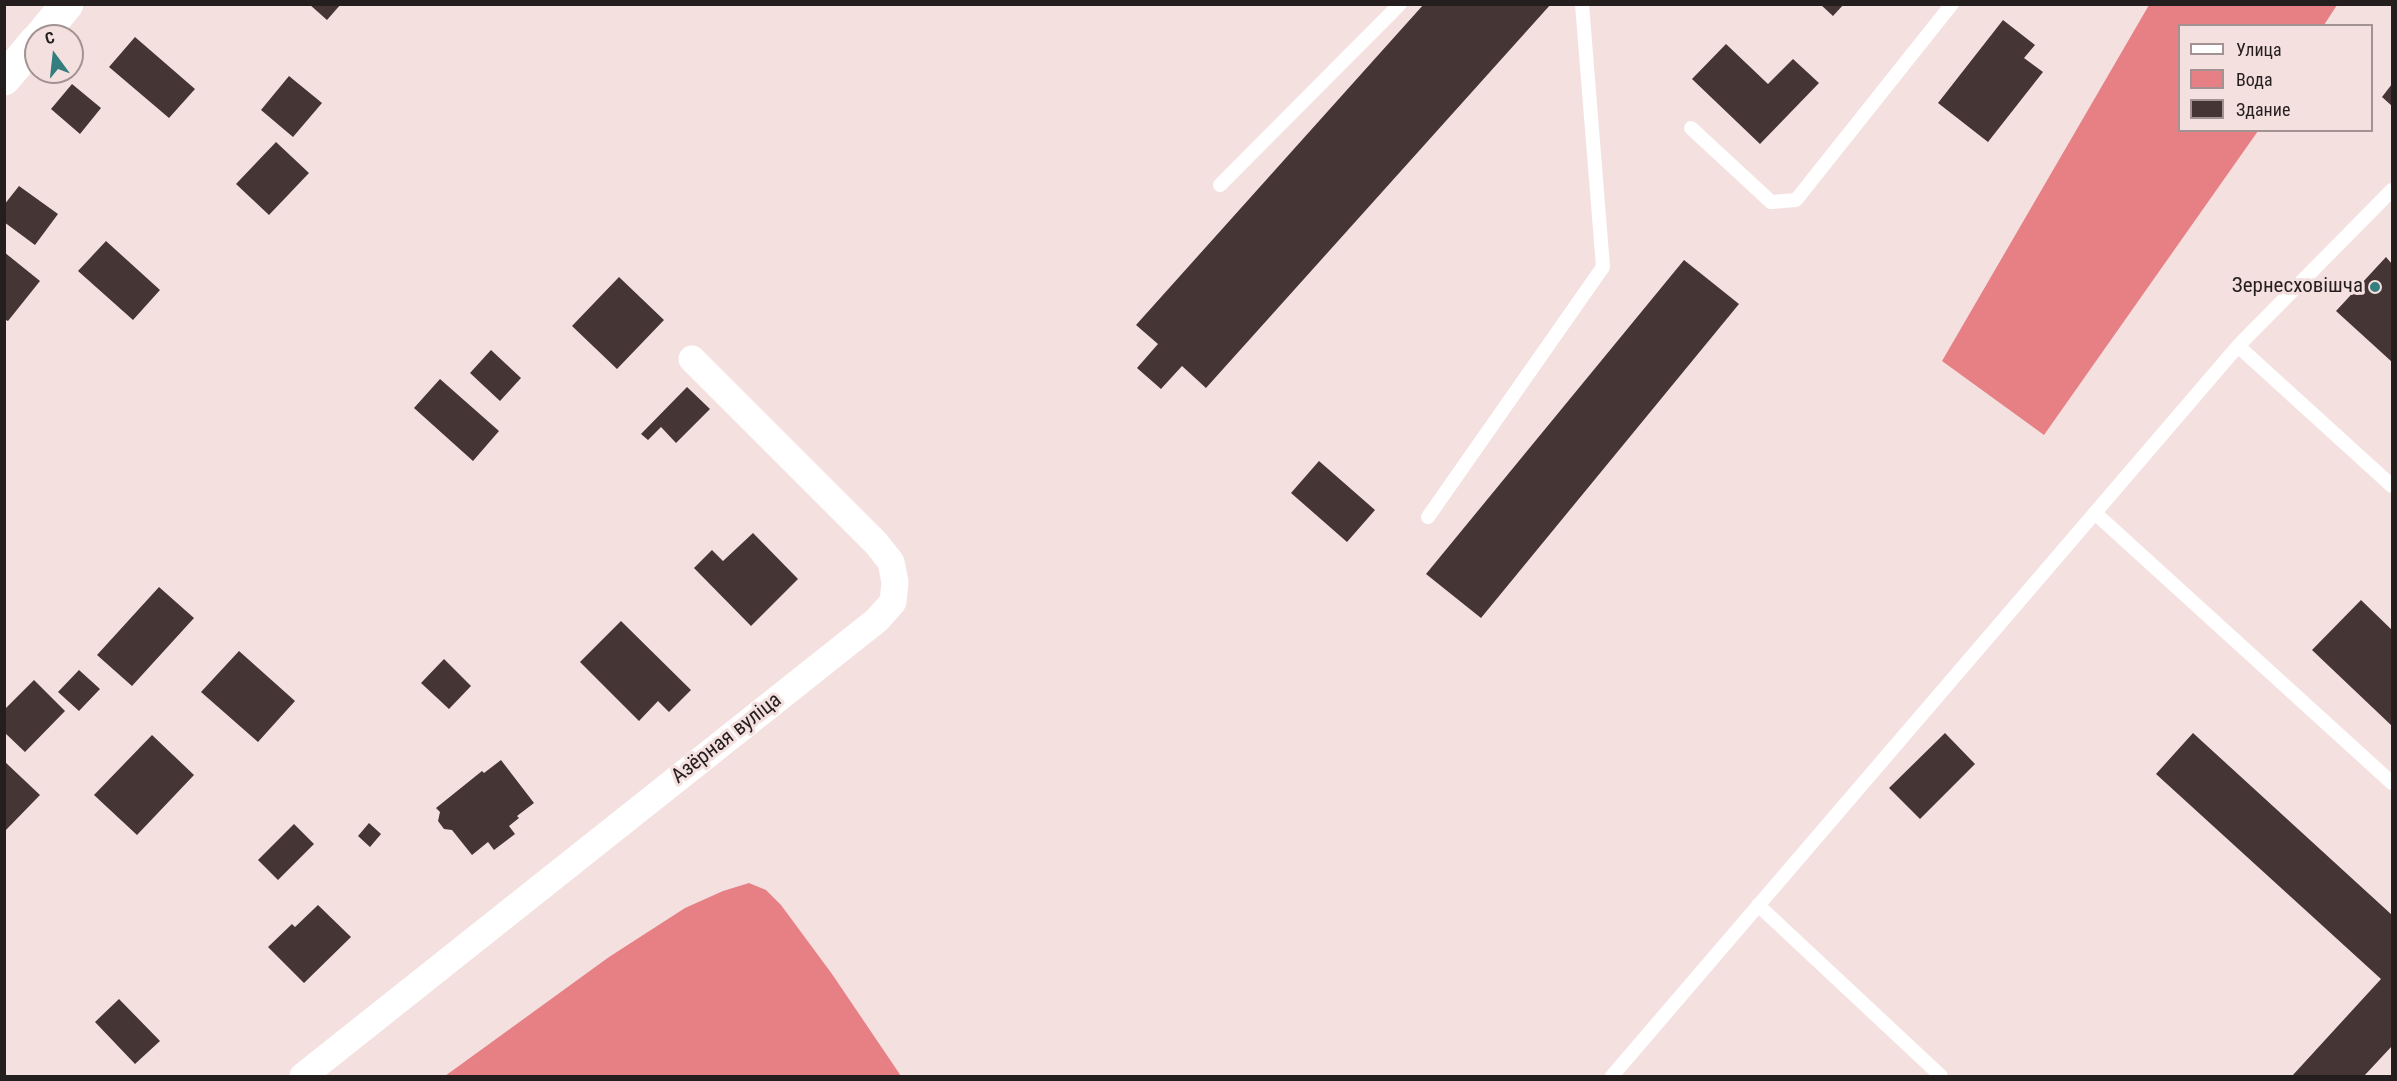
<!DOCTYPE html>
<meta charset="utf-8">
<style>
body{margin:0}
#map{position:relative;width:2397px;height:1081px;overflow:hidden;background:#f5e0e0;font-family:"Roboto Condensed",sans-serif}
canvas{display:block}
.frame{position:absolute;inset:0;border:6px solid #251e1e;pointer-events:none}
.legend{position:absolute;left:2178px;top:24px;width:195px;height:108px;box-sizing:border-box;background:#f5e0e0;border:2px solid #a29292;margin:0;padding:8px 10px;list-style:none;font-size:18px;color:#251e1e}
.legend li{display:flex;align-items:center;gap:12px;height:30px}
.legend b{width:30px;border:2px solid #a29292}
.north{position:absolute;left:24px;top:24px;width:60px;height:60px;box-sizing:border-box;background:#f5e0e0;border:2px solid #a29292;border-radius:50%;rotate:345deg;font-size:16px;font-weight:700;line-height:24px;text-align:center;color:#251e1e}
.north::after{content:'';display:block;margin:auto;width:21px;height:27px;background:#357e80;clip-path:polygon(50% 0,100% 100%,50% 72%,0 100%)}
</style>
<div id="map">
<canvas width="2397" height="1081"></canvas>
<div class="frame"></div>
<ul class="legend">
<li><b style="height:8px;background:#fff"></b>Улица</li>
<li><b style="height:16px;background:#e68085"></b>Вода</li>
<li><b style="height:16px;background:#453535"></b>Здание</li>
</ul>
<div class="north">С</div>
</div>
<script>
const ctx = document.querySelector('canvas').getContext('2d');
ctx.lineJoin = 'round';
function fill(path, color) { ctx.fillStyle = color; ctx.fill(path, 'evenodd'); }
const poly = rows => new Path2D(rows.map(r => 'M' + r).join(''));
function trace(path, color, width, dash) { ctx.strokeStyle = color; ctx.lineWidth = width; ctx.lineCap = dash ? 'butt' : 'round'; ctx.setLineDash(dash || []); ctx.stroke(path); }
function label(font, color, halo, rows, align = 'center') {
  ctx.font = font + ' "Roboto Condensed",sans-serif'; ctx.lineWidth = 6; ctx.setLineDash([]); ctx.textBaseline = 'middle'; ctx.strokeStyle = halo; ctx.fillStyle = color; for (const [text, x, y, turn = 0] of rows) {
    ctx.save(); ctx.translate(x, y); ctx.rotate((+turn || 0) * Math.PI / 180); ctx.textAlign = isNaN(turn) ? turn : align; if (halo) ctx.strokeText(text, 0, 0); ctx.fillText(text, 0, 0); ctx.restore();
  }
}
const water = poly([
 [2149,5,2337,5,2324,25,2180,26,2180,130,2258,131,2044,435,1942,361],
 [749,883,766,890,781,905,832,974,901,1076,445,1076,609,957,685,908,723,891]
]);
const building = poly([
 [309,4,341,4,327,20],
 [1424,4,1551,4,1206,388,1182,366,1161,389,1137,368,1158,344,1136,325],
 [1820,4,1844,4,1833,16],
 [2003,20,2035,45,2024,58,2043,72,1988,142,1938,103],
 [135,37,195,89,169,118,109,67],
 [1726,44,1768,84,1793,59,1819,83,1760,144,1692,79],
 [289,76,322,103,293,137,261,110],
 [72,84,101,108,80,134,51,109],
 [2392,84,2392,106,2382,97],
 [276,142,309,173,269,215,236,184],
 [19,186,58,214,35,245,4,222,4,205],
 [106,241,160,290,133,320,78,271],
 [4,252,40,281,8,321,4,319],
 [2386,257,2392,264,2392,362,2336,311],
 [1684,260,1739,304,1481,618,1426,574],
 [619,277,664,320,617,369,572,326],
 [491,350,521,378,500,401,470,373],
 [440,379,499,431,473,461,414,408],
 [687,387,710,409,676,443,661,427,648,440,641,434],
 [1319,461,1375,510,1347,542,1291,493],
 [753,533,798,579,751,626,694,568,712,550,723,561],
 [159,587,194,618,132,686,97,655],
 [2361,600,2392,630,2392,726,2312,650],
 [621,621,691,690,669,712,658,701,639,721,580,662],
 [239,651,295,701,258,742,201,692],
 [444,659,471,686,449,709,421,683],
 [79,670,100,689,79,711,58,692],
 [34,680,65,711,25,752,4,732,4,710],
 [1945,733,1975,764,1920,819,1889,788],
 [2193,733,2392,915,2392,1046,2364,1076,2292,1076,2381,979,2156,774],
 [152,735,194,775,137,835,94,795],
 [501,760,534,803,517,816,519,818,509,826,515,834,494,850,488,842,472,855,452,830,444,829,438,821,440,812,436,808,482,771,484,773],
 [4,761,40,795,4,832],
 [369,823,381,834,370,847,358,836],
 [294,824,314,844,278,880,258,860],
 [318,905,351,937,304,983,268,947,292,924,295,927],
 [119,999,160,1041,135,1064,95,1022]
]);
const service = poly([
 [1691,128,1771,202,1796,200,1952,4],
 [1220,185,1400,4],
 [2238,346,2392,486],
 [2095,513,2392,783],
 [1428,517,1603,267,1582,4],
 [1758,905,1941,1076],
 [1612,1076,2238,346,2392,190]
]);
const minor = poly([
 [303,1076,877,620,893,602,895,582,891,562,876,543,692,359]
]);
const tertiary = poly([
 [41,36,67,4],
 [4,79,36,41]
]);
const markers = [
 [2375,287,6,"#357e80"]
];
const poiNames = [
 ["Зернесховішча",2363,287]
];
const streetNames = [
 ["Азёрная вуліца",727,739,-38]
];
fill(water, '#e68085');
fill(building, '#453535');
trace(service, '#fff', 14);
trace(minor, '#fff', 27);
trace(tertiary, '#fff', 33);
for (const [x, y, r, color] of markers) { const dot = new Path2D(); dot.arc(x, y, r, 0, 2 * Math.PI); ctx.fillStyle = color; ctx.fill(dot); trace(dot, '#f5e0e0', 2); }
label('21px', '#251e1e', '#f5e0e0', poiNames, 'right');
label('21px', '#251e1e', '#f5e0e0', streetNames);
</script>
